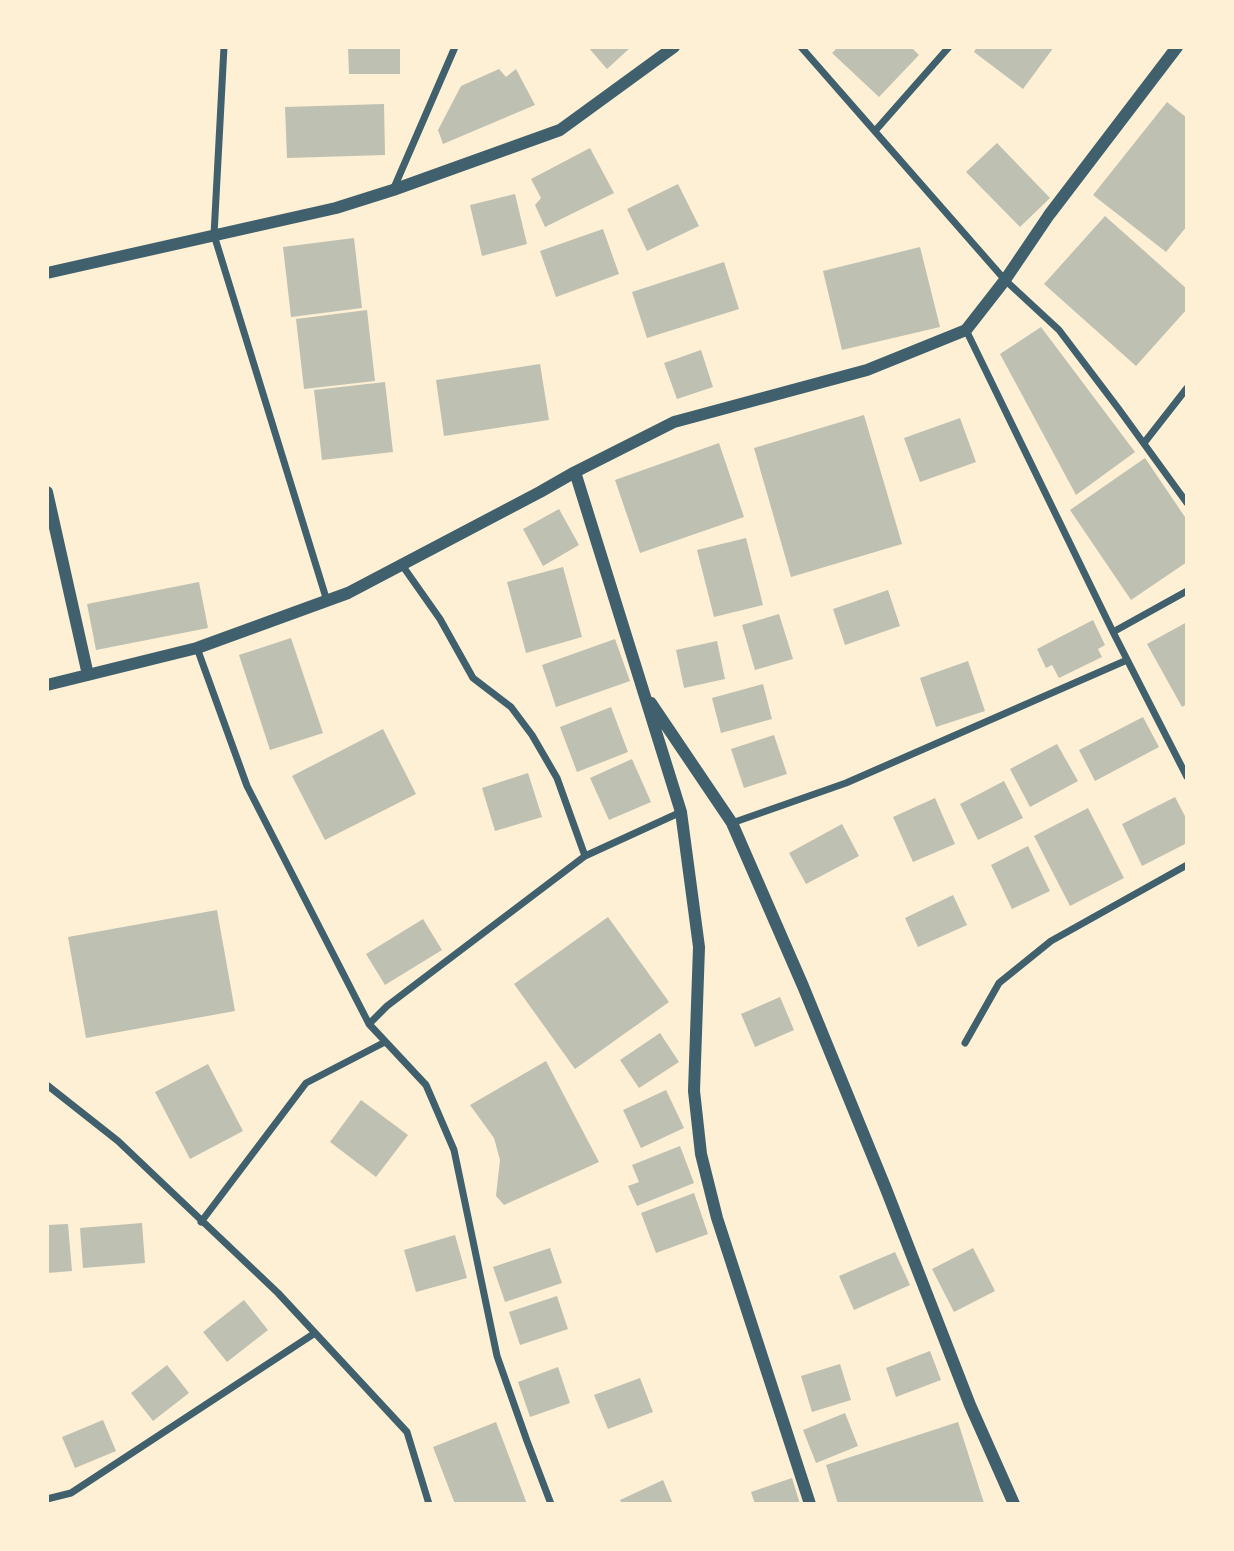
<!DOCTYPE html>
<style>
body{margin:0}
#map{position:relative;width:1234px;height:1551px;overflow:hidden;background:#fdf0d5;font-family:"Space Grotesk",sans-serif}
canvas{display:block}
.frame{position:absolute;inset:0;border:49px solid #fdf0d5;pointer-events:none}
</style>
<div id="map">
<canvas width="1234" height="1551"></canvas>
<div class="frame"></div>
</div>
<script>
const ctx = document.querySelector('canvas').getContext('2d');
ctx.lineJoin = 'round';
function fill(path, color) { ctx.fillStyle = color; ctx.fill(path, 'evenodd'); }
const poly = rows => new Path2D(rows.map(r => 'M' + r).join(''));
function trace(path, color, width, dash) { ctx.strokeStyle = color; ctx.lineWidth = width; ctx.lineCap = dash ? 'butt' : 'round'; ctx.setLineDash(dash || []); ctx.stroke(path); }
const building = poly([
 [348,47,400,47,400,74,349,74],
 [588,47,631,47,607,69],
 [838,47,911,47,919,55,879,97,832,53],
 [977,47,1054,47,1023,89,974,52],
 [499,69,506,77,516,69,535,105,443,144,438,130,461,86],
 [1167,102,1187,118,1187,226,1166,252,1093,195],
 [384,104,385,155,287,158,285,107],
 [997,143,1050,198,1020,227,966,172],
 [590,148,614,193,545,227,535,205,541,198,531,179],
 [678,184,699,226,647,251,627,209],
 [515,194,527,244,482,256,470,205],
 [1105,216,1187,289,1187,309,1136,366,1044,284],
 [603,229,619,274,556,297,540,251],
 [354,238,362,308,291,317,283,247],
 [920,247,940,327,842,350,823,271],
 [724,262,739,309,647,338,632,292],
 [367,310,375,381,304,389,296,319],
 [1041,327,1135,452,1076,495,1000,354],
 [701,350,713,387,677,399,664,363],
 [540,364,549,420,444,436,436,380],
 [385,382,393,452,322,460,314,390],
 [864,415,902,544,791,577,754,448],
 [960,418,976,462,920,482,904,438],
 [719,443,744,517,640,553,615,480],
 [1145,458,1187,520,1187,562,1131,600,1070,510],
 [559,509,579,545,543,566,523,529],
 [746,538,763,605,714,617,697,550],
 [563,567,582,637,526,653,507,582],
 [199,582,208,628,96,650,87,604],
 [888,590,900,626,845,645,833,609],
 [779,614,793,659,755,670,742,625],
 [1093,620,1105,645,1098,649,1102,657,1059,678,1052,665,1046,668,1037,649],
 [1187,622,1187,704,1182,707,1147,644],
 [291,638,323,733,270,750,239,655],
 [615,639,630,681,556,707,542,665],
 [717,641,725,679,684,688,676,650],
 [968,661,985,711,936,727,920,678],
 [763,684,772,719,721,733,712,698],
 [611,707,628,752,577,772,560,727],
 [1143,717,1159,747,1095,781,1079,750],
 [383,729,416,794,325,840,292,776],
 [774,735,787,774,744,788,731,749],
 [1057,744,1078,781,1030,807,1010,769],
 [632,759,651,802,609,820,590,778],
 [528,773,542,817,495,831,482,788],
 [1004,781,1023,818,978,840,960,804],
 [1175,797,1187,820,1187,843,1142,866,1122,824],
 [935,798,955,844,913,862,893,817],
 [1088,808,1124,878,1070,906,1034,836],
 [842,824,859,856,806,884,789,853],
 [1028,846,1050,891,1012,909,991,865],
 [953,895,967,925,918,947,905,918],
 [217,910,235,1011,86,1038,68,937],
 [608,917,669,1002,575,1069,514,984],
 [423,919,442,950,385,985,366,954],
 [780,997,794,1030,755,1047,741,1014],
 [660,1033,679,1062,639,1088,620,1060],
 [546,1061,599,1162,504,1205,496,1196,500,1160,494,1138,470,1105],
 [208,1064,243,1131,190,1159,155,1092],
 [666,1090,684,1128,641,1148,623,1110],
 [361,1100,408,1135,376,1177,330,1142],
 [680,1146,694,1183,637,1206,628,1186,639,1182,632,1165],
 [694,1193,708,1234,656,1253,641,1213],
 [142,1223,145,1263,83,1268,80,1228],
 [68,1224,72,1271,47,1273,47,1225],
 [455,1235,467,1278,416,1292,404,1250],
 [550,1248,562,1283,505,1302,493,1267],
 [973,1248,995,1291,954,1312,932,1269],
 [895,1252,910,1285,854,1310,839,1276],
 [557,1296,568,1329,520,1345,509,1312],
 [244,1300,268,1330,227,1362,203,1332],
 [930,1351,941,1380,896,1397,886,1368],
 [840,1364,851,1400,812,1412,801,1376],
 [167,1365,189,1393,153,1421,131,1393],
 [558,1367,570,1403,530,1417,518,1382],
 [640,1378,653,1412,608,1429,594,1395],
 [845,1413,858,1446,816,1463,803,1430],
 [103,1420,116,1451,75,1468,62,1437],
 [496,1422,527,1504,455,1504,433,1447],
 [958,1422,984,1503,838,1504,826,1465],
 [792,1478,800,1504,755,1504,751,1492],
 [663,1480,673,1504,622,1504,620,1500]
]);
const minor = poly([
 [224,47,214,235,327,601],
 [801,47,1005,280,1059,330,1118,408,1187,503],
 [875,131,949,47],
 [393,190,455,47],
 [966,330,1113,632,1187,777],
 [1144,443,1187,388],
 [402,565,440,619,473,678,511,707,532,735,557,778,585,856],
 [1113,632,1187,591],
 [197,648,247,786,369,1024,426,1085,454,1150,497,1356,527,1441,551,1504],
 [732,823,846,783,1127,660],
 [369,1024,387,1006,585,856,681,812],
 [965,1043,999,983,1051,941,1187,865],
 [47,1085,118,1141,278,1293,407,1432,429,1504],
 [201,1222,306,1083,385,1042],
 [47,1499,71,1493,315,1333]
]);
const tertiary = poly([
 [47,273,336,208,393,190,560,130,674,47],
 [575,472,681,812,699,947,694,1091,701,1154,717,1218,810,1504],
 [47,492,88,675],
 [47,685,197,648,348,593,540,492,575,472,674,422,867,370,966,330,1005,280,1049,215,1177,47],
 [651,703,732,823,803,986,886,1189,970,1405,1014,1504]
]);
fill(building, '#bec0b2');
trace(minor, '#3f606c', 7);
trace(tertiary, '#3f606c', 12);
</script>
